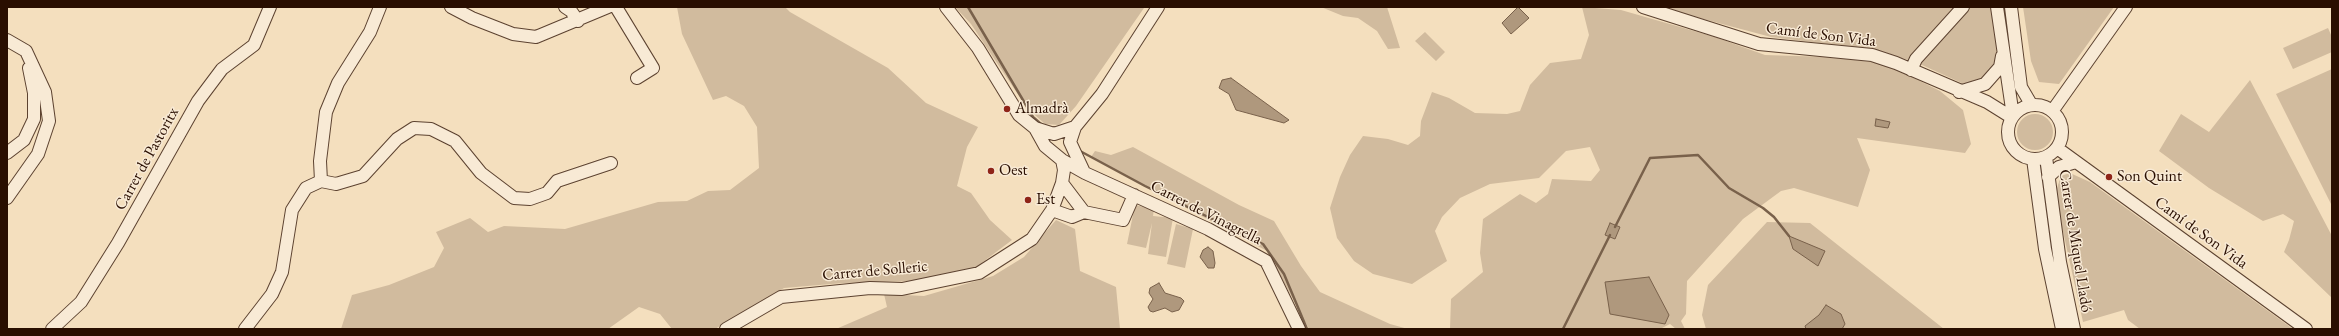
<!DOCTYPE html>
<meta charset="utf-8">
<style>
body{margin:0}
#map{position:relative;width:2339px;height:336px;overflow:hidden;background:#f4dfbe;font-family:"EB Garamond",serif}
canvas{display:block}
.frame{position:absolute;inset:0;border:8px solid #290e00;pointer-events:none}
</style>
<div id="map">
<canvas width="2339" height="336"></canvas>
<div class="frame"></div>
</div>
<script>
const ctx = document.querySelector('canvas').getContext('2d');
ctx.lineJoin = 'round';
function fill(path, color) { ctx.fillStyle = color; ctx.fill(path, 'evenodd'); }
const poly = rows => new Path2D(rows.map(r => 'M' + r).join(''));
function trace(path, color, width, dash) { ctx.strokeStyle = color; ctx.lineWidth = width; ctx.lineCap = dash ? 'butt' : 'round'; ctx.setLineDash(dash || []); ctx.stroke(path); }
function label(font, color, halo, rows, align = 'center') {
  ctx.font = font + ' "EB Garamond",serif'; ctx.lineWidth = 3; ctx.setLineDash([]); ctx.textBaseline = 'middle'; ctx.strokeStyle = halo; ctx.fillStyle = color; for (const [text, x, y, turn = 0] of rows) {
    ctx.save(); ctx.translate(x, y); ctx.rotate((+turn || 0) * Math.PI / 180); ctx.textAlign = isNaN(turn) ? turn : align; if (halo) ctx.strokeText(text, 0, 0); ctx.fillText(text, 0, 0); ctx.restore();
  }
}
const green = poly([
 [677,7,785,7,790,12,888,68,926,103,978,127,967,147,957,186,971,193,990,220,1012,240,975,268,922,281,843,283,784,288,715,329,672,329,660,314,639,307,608,329,341,329,352,295,389,285,434,267,444,248,436,232,470,218,488,232,504,226,565,229,658,202,687,201,708,191,730,190,759,168,757,127,744,106,726,96,713,100,682,34],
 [955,7,1142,7,1144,8,1076,106,1059,125,1045,124,1027,108,971,24],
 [1321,7,1387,7,1400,48,1388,49,1377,31,1358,18,1343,16],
 [1582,7,1621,10,1715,37,1765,55,1829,57,1872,62,1894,68,1940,91,1963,110,1971,144,1965,153,1857,138,1870,170,1858,207,1794,188,1781,191,1743,219,1687,281,1686,314,1681,321,1685,329,1676,329,1670,324,1660,329,1450,329,1451,299,1483,272,1480,253,1483,219,1520,194,1536,203,1548,194,1552,179,1591,181,1600,170,1590,147,1566,151,1539,178,1490,184,1460,198,1442,217,1435,231,1447,261,1412,284,1373,274,1354,261,1337,238,1330,208,1340,177,1350,155,1363,136,1388,139,1408,145,1420,136,1421,121,1432,92,1449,98,1475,113,1507,114,1520,111,1530,85,1550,63,1581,59,1589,35],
 [1658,7,1990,7,1996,29,1998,58,1989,71,1981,79,1966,85,1922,65,1882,51,1771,37],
 [2001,7,2005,7,2013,76],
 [2023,7,2114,7,2059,84,2039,82,2031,61],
 [2328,28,2332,37,2332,52,2293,69,2283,48],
 [1425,32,1445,52,1436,61,1415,41],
 [2332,69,2332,206,2276,94],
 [2250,80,2332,236,2332,298,2284,252,2289,240,2294,221,2283,214,2263,221,2209,188,2159,151,2181,114,2209,132],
 '2017 132a18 18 0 1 1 36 0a18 18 0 1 1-36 0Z',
 [1133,147,1239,205,1274,221,1301,266,1320,292,1390,324,1408,329,1309,329,1267,251,1091,157,1095,151,1111,155],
 [2070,173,2090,182,2293,329,2140,329,2128,320,2124,310,2083,322,2062,227,2056,191,2061,176],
 [1135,205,1154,209,1153,216,1173,218,1166,257,1148,254,1152,223,1146,248,1127,244],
 [1056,220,1075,229,1080,271,1116,287,1120,329,836,329,887,307,884,294,924,296,993,276,1024,257],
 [1767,222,1810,223,1944,329,1706,329,1702,315,1708,285],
 [1176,224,1193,229,1185,268,1167,264]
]);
const water = poly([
 [1518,7,1529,18,1511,34,1502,23,1518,7],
 [1231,78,1289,120,1284,123,1236,110,1229,94,1219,88,1222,80,1231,78],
 [1876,119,1890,122,1888,128,1875,126,1876,119],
 [1610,223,1620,227,1615,239,1605,235,1610,223],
 [1789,236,1825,251,1818,266,1793,249,1789,236],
 [1208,247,1213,251,1215,263,1214,268,1208,268,1200,257,1203,250,1208,247],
 [1649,277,1669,315,1665,324,1610,314,1605,282,1649,277],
 [1159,283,1165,293,1181,298,1184,301,1179,310,1172,312,1165,308,1153,312,1150,311,1148,307,1153,299,1149,293,1150,288,1159,283],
 [1826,305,1841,314,1845,324,1842,329,1806,329,1805,326,1819,315,1826,305]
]);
const stream = poly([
 [968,7,1033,117,1041,124],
 [1080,151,1145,186,1263,244,1284,274,1307,329],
 [1615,227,1650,158,1698,155,1729,188,1763,208,1774,217,1789,236],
 [1563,329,1610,235]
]);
const minor = poly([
 [451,7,472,18,513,34,536,37,608,7],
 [565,7,571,11,578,21],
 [616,7,653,68,637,78],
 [946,7,978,48,1019,115,1035,128,1054,134,1075,127],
 [1643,7,1759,44,1872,55,1896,63,1987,102,2011,117],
 [1997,7,2013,116],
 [2011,7,2021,87,2031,104],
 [7,40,26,51,45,92,49,121,38,154,7,198],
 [1911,70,1916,59,1963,7],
 [1959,92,1985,84,2000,67,2002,56],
 '2008 132a27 27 0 1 1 54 0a27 27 0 1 1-54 0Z',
 [2053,110,2126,7],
 [1035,128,1045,146,1062,160,1085,173,1208,229,1266,261,1299,329],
 [2057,148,2306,329],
 [7,153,24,140,34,119,34,93,29,68],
 [2046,157,2060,262,2074,329],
 [2033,159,2045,249,2062,329],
 [1084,172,1070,142,1075,127,1102,94,1158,7],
 [2048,177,2059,167,2076,162],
 [321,181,336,184,363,176,397,139,414,128,431,129,455,141,481,173,514,198,530,199,547,193,557,181,611,163],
 [1062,183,1084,212,1123,220,1134,195],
 [1052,210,1072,217,1084,212],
 [52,329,81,302,118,243,198,101,222,69,254,45,270,7],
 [245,329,272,294,282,272,292,210,306,188,321,181,320,161,326,112,338,83,370,32,380,7],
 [726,329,781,297,870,288,902,289,979,273,1032,239,1052,210,1062,183,1064,170,1062,160]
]);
const markers = [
 [1007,109,4,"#8f2418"],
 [991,171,4,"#8f2418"],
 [2109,177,4,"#8f2418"],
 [1028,200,4,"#8f2418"]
];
const streetNames = [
 ["Camí de Son Vida",1821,35,7],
 ["Carrer de Pastoritx",147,159,-61],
 ["Carrer de Vinagrella",1206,213,27],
 ["Camí de Son Vida",2201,233,36],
 ["Carrer de Miquel Lladó",2075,241,81],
 ["Carrer de Solleric",875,271,-5]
];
const poiNames = [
 ["Almadrà",1015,109],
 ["Oest",999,171],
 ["Son Quint",2117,177],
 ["Est",1036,200]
];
fill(green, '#d1bb9e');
fill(water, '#af987d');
trace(water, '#79614b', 1);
trace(stream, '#79614b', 2.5);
trace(minor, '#5c4230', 14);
trace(minor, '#f8ead5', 12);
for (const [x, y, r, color] of markers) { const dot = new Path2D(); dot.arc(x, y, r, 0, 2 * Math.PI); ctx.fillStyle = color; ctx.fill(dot); trace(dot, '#f8ead5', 1.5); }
label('16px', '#290e00', '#f8ead5', streetNames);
label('16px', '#290e00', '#f8ead5', poiNames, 'left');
</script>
